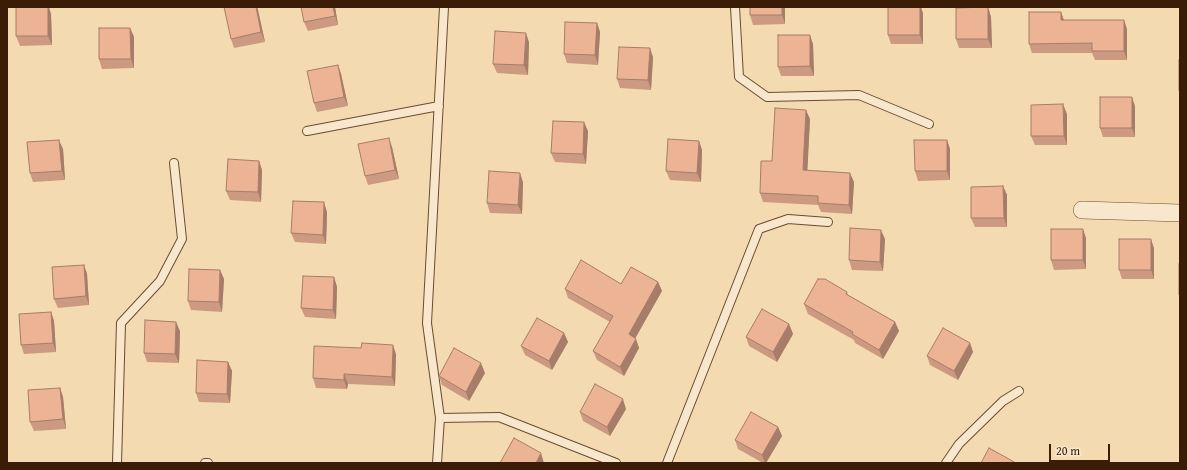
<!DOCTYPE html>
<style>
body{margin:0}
#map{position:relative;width:1187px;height:470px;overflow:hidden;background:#f4dab0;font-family:"Gentium Book Plus",serif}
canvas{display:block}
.frame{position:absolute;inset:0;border:8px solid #3b1d07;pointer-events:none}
.scale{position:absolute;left:1049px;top:444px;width:61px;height:18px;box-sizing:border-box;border:2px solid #3b1d07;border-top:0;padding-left:5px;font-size:12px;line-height:14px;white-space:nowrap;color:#3b1d07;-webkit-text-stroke:3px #f8e7cc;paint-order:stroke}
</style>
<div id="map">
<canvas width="1187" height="470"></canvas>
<div class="frame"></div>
<div class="scale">20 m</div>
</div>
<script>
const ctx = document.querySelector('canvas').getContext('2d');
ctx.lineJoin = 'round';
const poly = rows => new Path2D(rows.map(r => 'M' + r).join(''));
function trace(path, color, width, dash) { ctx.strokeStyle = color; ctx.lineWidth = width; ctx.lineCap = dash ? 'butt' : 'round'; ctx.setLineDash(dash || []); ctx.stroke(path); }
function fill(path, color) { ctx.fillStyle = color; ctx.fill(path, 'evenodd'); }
const service = poly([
 [735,7,739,77,767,97,859,95,929,124],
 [307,131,439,106],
 [440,418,499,417,616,463],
 [117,463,121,323,160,281,182,239,174,163],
 [205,463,208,463],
 [437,463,440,418,427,323,444,7],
 [667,463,759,229,788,219,828,222],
 [946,463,959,444,1003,401,1019,391]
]);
const minor = poly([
 [1082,210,1180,213]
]);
const wall = poly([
 [224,7,257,7,265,42,234,48,231,39],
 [335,7,338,25,308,31,304,22],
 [785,7,785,24,753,25,750,15],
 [988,7,991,17,992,48,959,48,956,39],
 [1061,12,1064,20,1127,29,1127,60,1095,60,1092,53,1032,53,1029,44],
 [923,13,923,44,891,44,888,35],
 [51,14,52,45,20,46,16,36],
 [597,23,600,32,598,65,567,63,564,54],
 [130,28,134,37,134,68,102,69,99,59],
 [529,42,528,75,497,73,493,64],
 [813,44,814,76,781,76,778,67],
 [653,57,651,90,620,88,617,79],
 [338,65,341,74,348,106,317,112,314,103],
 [1135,106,1135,137,1103,137,1100,128],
 [1067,114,1067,145,1035,145,1031,136],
 [810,119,807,170,854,182,852,214,821,212,818,205,763,202,760,193,772,161],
 [588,131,586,164,555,162,551,153],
 [947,140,950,149,950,180,918,181,915,171],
 [699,141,702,150,701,182,670,180,666,171],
 [392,147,399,179,368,185,365,176],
 [63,149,65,180,33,182,30,173],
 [259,161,262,170,261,202,230,200,226,191],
 [523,182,522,214,490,213,487,203],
 [1003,186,1007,195,1007,227,975,227,971,218],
 [327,212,326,244,295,242,291,233],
 [1086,238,1086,269,1054,270,1051,260],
 [885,239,883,271,852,270,849,260],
 [1154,248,1154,279,1122,279,1119,270],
 [84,265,87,274,89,305,58,308,54,299],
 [220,270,224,279,222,312,191,310,188,301],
 [334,277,337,287,336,319,305,317,301,308],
 [658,282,662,291,635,338,639,348,624,376,597,360,593,351,610,322,568,298,565,289,621,284],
 [847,292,848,295,895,322,899,331,883,359,855,343,854,340,808,314,804,304],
 [51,312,54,321,56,352,24,354,21,345],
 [789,324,793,334,777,362,749,346,746,337],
 [180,331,179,363,147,362,144,353],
 [564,333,568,342,552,370,525,355,521,346],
 [970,343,973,352,958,380,930,365,927,356],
 [396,354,395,386,348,384,347,389,316,388,313,378],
 [228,362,232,371,230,403,199,402,196,393],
 [485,373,469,401,442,385,439,376],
 [60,388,63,397,66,429,34,431,30,422],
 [626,409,610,436,583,421,580,412],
 [778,427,782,436,766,463,763,463,738,449,735,440]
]);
const shadedWall = poly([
 [48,7,49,7,51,14,52,45,48,36],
 [256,7,257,7,258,10,265,42,261,32],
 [333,7,335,7,338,25,335,16],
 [782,7,785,7,785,24,782,15],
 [920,7,921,7,923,13,923,44,920,35],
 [988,7,991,17,992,48,988,39],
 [1061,12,1064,21,1061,20],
 [1124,20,1127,29,1127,60,1124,51],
 [597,23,600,32,598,65,595,55],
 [130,28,134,37,134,68,131,59],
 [526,33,529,42,528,75,524,65],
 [810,35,813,44,814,76,810,66],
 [650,48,653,57,651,90,648,80],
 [338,65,341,74,348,106,344,97],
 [1132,97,1135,106,1135,137,1132,128],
 [1063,104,1067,114,1067,145,1064,136],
 [806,110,810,119,807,179,803,170],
 [584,122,588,131,586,164,583,154],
 [389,138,392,147,399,179,395,170],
 [59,140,63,149,65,180,62,171],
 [947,140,950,149,950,180,947,171],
 [699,141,702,150,701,182,697,173],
 [259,161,262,170,261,202,258,192],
 [520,173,523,182,522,214,518,205],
 [850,173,854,182,852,214,849,205],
 [1003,186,1007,195,1007,227,1004,218],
 [324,202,327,212,326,244,323,235],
 [1083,229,1086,238,1086,269,1083,260],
 [881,230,885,239,883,271,880,262],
 [1151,239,1154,248,1154,279,1151,270],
 [84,265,87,274,89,305,86,296],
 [220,270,224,279,222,312,219,302],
 [334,277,337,287,336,319,333,310],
 [658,282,662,291,632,344,629,334],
 [51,312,54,321,56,352,53,343],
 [176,322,180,331,179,363,175,354],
 [895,322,899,331,883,359,879,350],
 [789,324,793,334,777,362,773,352],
 [564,333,568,342,552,370,549,361],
 [636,339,639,348,624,376,620,367],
 [970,343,973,352,958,380,954,371],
 [393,345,396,354,395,386,392,377],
 [228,362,232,371,230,403,227,394],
 [481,363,485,373,469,401,466,392],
 [344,374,348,384,347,389,344,380],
 [60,388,63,397,66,429,63,419],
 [623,399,626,409,610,436,607,427],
 [778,427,782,436,766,463,765,463,762,455],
 [541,453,544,463,536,463]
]);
const building = poly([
 [16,7,48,7,48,36,16,36,16,7],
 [224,7,256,7,261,32,231,39,224,7],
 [301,7,333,7,335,16,304,22,301,7],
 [750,7,782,7,782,15,750,15,750,7],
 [888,7,920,7,920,35,888,35,888,7],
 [988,7,988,39,956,39,956,8,988,7],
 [1029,12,1061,12,1061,20,1124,20,1124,51,1092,51,1092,43,1029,44,1029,12],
 [565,22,597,23,595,55,564,54,565,22],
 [99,28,130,28,131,59,99,59,99,28],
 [495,31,526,33,524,65,493,64,495,31],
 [778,35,810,35,810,66,778,67,778,35],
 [619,47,650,48,648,80,617,79,619,47],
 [1179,60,1180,60,1180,91,1179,91,1179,60],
 [338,65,344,97,314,103,307,71,338,65],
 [1100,97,1132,97,1132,128,1100,128,1100,97],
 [1063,104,1064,136,1031,136,1031,105,1063,104],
 [775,108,806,110,803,170,850,173,849,205,818,203,818,196,760,193,761,161,772,161,775,108],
 [553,121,584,122,583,154,551,153,553,121],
 [389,138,395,170,365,176,358,144,389,138],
 [668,139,699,141,697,173,666,171,668,139],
 [59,140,62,171,30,173,27,142,59,140],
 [914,140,947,140,947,171,915,171,914,140],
 [228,159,259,161,258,192,226,191,228,159],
 [489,171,520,173,518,205,487,203,489,171],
 [1003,186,1004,218,971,218,971,187,1003,186],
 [293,201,324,202,323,235,291,233,293,201],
 [850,228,881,230,880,262,849,260,850,228],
 [1051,229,1083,229,1083,260,1051,260,1051,229],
 [1119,239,1151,239,1151,270,1119,270,1119,239],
 [581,260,621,284,631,267,658,282,629,334,636,339,620,367,593,351,613,316,565,289,581,260],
 [1179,264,1180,264,1180,295,1179,295,1179,264],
 [84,265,86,296,54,299,52,267,84,265],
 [189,269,220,270,219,302,188,301,189,269],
 [303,276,334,277,333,310,301,308,303,276],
 [818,279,825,279,847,292,846,294,895,322,879,350,852,334,853,332,804,304,818,279],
 [762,309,789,324,773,352,746,337,762,309],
 [51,312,53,343,21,345,19,314,51,312],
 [537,318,564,333,549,361,521,346,537,318],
 [145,320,176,322,175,354,144,353,145,320],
 [943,328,970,343,954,371,927,356,943,328],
 [362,343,393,345,392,377,344,374,344,380,313,378,314,346,361,348,362,343],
 [454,348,481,363,466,392,439,376,454,348],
 [197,360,228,362,227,394,196,393,197,360],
 [595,384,623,399,607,427,580,412,595,384],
 [60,388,63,419,30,422,28,390,60,388],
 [751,412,778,427,762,455,735,440,751,412],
 [514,438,541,453,536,463,500,463,514,438],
 [989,448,1016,463,981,463,989,448]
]);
trace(service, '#694c31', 10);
trace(minor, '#694c31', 18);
trace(service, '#f8e7cc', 8);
trace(minor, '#f8e7cc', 17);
fill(wall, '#cc9a80');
fill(shadedWall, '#a67d68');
fill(building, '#edb395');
trace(building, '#a67d68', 1);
</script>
